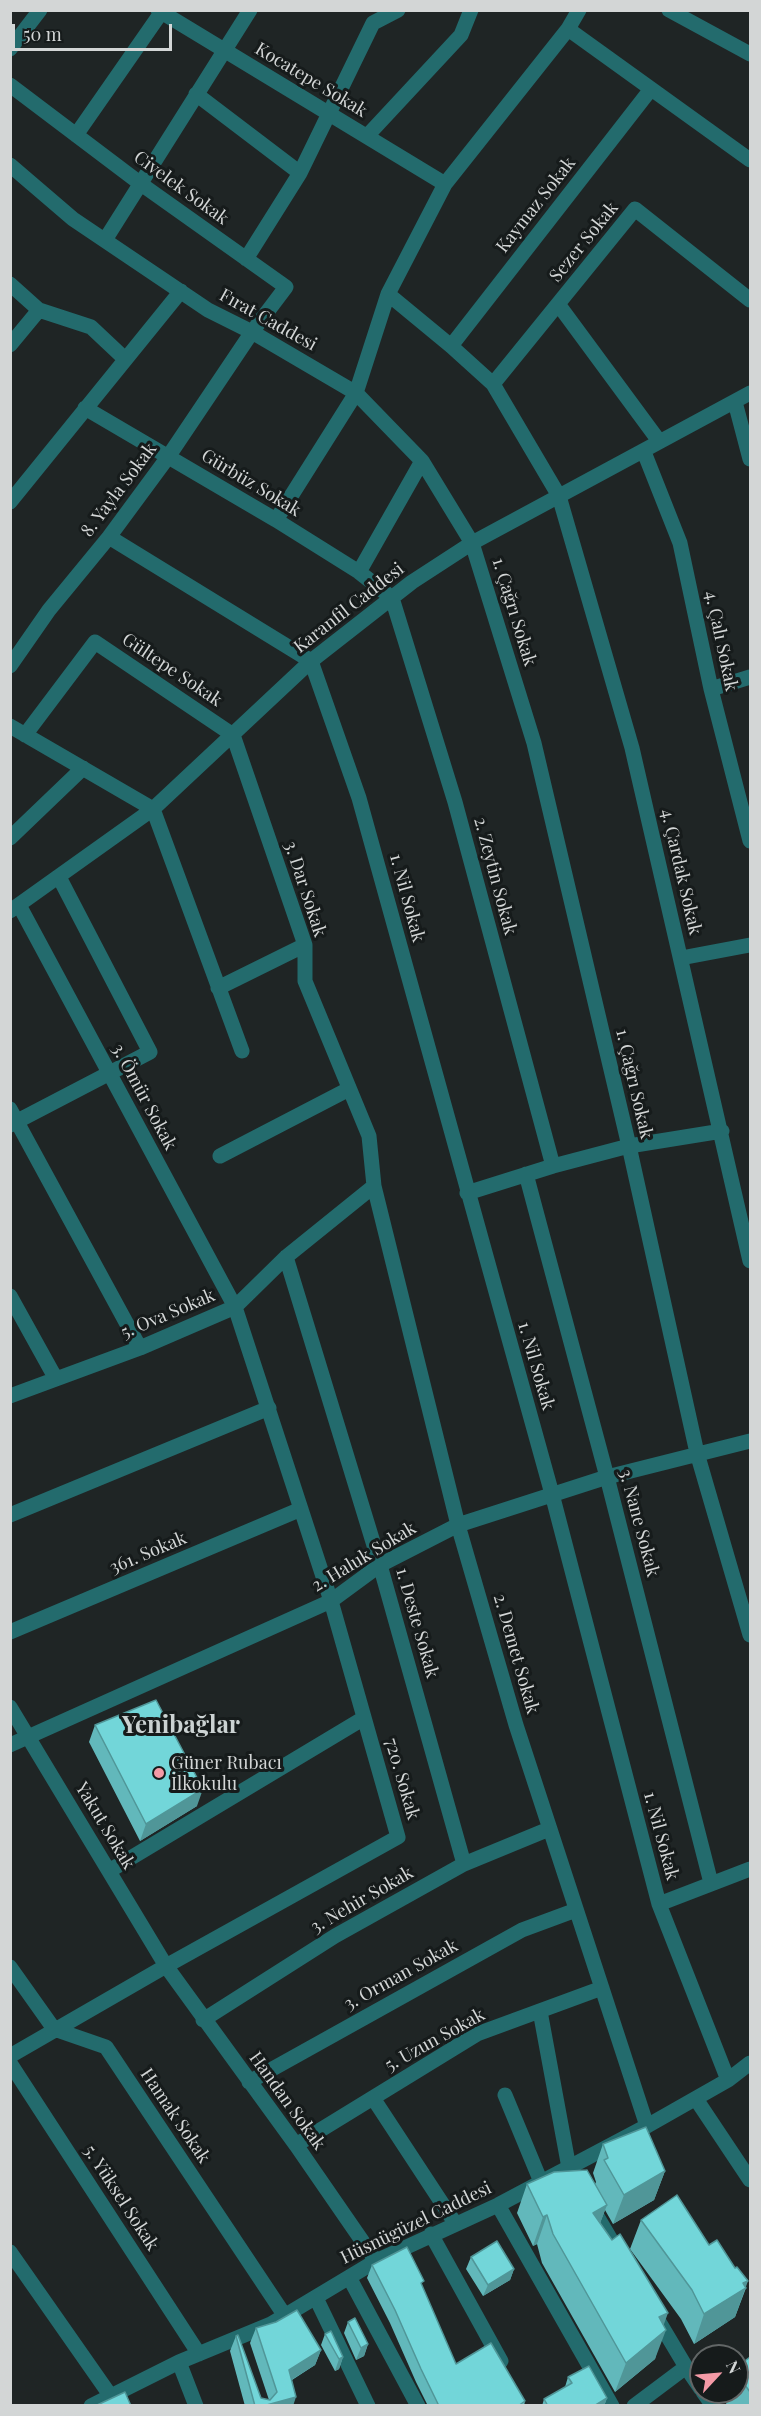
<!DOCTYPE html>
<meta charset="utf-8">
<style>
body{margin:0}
#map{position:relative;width:761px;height:2416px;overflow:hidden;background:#1f2525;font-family:"Playfair Display",serif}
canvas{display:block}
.frame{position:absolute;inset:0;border:12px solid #d3d6d6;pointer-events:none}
.north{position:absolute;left:689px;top:2344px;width:60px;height:60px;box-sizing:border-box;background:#161b1b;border:2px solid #626666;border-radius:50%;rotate:64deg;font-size:16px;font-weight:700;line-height:24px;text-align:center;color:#d3d6d6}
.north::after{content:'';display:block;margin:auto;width:21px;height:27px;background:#f49aa6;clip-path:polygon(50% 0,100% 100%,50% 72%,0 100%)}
.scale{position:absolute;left:12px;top:24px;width:160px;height:27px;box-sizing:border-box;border:3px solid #d3d6d6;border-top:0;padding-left:8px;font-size:18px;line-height:21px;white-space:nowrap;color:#d3d6d6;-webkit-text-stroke:4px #161b1b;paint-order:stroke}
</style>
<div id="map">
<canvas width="761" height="2416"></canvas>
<div class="frame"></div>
<div class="north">N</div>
<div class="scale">50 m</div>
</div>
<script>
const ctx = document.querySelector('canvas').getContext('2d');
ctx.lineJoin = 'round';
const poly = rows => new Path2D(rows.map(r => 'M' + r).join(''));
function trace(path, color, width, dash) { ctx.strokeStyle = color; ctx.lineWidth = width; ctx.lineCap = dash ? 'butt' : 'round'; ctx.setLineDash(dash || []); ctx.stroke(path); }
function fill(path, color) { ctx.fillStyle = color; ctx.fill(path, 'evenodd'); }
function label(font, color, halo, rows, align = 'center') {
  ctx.font = font + ' "Playfair Display",serif'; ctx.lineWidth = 6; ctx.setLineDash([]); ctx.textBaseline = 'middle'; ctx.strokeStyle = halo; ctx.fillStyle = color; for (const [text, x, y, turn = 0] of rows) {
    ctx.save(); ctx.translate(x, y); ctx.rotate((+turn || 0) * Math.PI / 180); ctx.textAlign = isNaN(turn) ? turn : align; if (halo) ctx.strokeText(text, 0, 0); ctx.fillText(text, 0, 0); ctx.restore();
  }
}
const minor = poly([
 [158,10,445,184],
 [669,10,750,54],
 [568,29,750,160],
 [10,49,40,10],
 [10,85,141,184,286,287,252,332,168,457,109,537,49,610,10,666],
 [196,94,300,173],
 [76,135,163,10],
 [367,136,461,35,471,10],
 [10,165,73,219,208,310,252,332,356,393,422,461,472,543,534,743,629,1146,697,1453,750,1635],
 [105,240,250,10],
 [246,259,300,173,373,23,398,10],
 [10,284,39,310,91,327,125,359],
 [388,294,451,346,493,384,559,496,632,748,750,1261],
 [558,304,659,441],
 [10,345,39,310],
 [451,346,651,89],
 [493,384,635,209,750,300],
 [735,402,750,459],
 [85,408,276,520,359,572,392,598,455,802,553,1166],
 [644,452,680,543,711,689,750,841],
 [10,502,181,291],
 [276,520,356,393,388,294,445,184,568,29,579,10],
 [109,537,311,661,359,798,552,1494,659,1904,728,2080],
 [359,572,422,461],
 [711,689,750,677],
 [10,726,153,809,242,1051],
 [25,735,95,642,233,735,305,945,305,981,369,1136,374,1186,458,1525,516,1725,647,2126],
 [10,838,83,768],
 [10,911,153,809,311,661,412,582,472,543,750,393],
 [681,958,750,945],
 [218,988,305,945],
 [10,1109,140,1348],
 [10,1125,150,1052,59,877],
 [220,1156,349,1089],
 [526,1174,607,1477,711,1883],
 [467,1193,553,1166,629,1146,722,1131],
 [286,1257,380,1565,464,1864],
 [10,1296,56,1379],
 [10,1396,140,1348,235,1307,286,1257,374,1186],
 [10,1515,269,1408],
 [10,1632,301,1509],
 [10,1707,166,1966,296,2145,376,2261],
 [10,1745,331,1601,380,1565,458,1525,607,1477,750,1441],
 [109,1871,364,1718],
 [659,1904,750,1869],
 [10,1967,54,2029,106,2047,285,2316],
 [540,2011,569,2168,573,2175],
 [203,2020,335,1936,464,1864,549,1829],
 [10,2056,166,1966,398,1837,331,1601,235,1307,19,905],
 [10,2063,199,2354],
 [249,2082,522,1930,576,1910],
 [505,2095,541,2182],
 [373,2098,455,2223],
 [696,2099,750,2180],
 [296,2145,477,2034,602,1988],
 [498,2205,612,2406],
 [591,2206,617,2250],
 [431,2234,501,2361],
 [10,2252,110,2395],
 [349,2277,418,2406],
 [316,2298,368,2406],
 [655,2315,686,2367,701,2389],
 [179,2362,196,2406],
 [703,2392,713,2406],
 [91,2406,179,2362,271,2324,376,2261,498,2205,647,2126,728,2080,750,2063],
 [634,2406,686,2367]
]);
const wall = poly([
 [95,1725,197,1806,140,1841,89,1742],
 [603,2144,665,2171,654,2200,613,2224,605,2210,600,2223,664,2325,655,2359,615,2392,542,2263,537,2244,533,2246,517,2213,527,2184,595,2184,596,2182,593,2173],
 [641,2220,709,2245,746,2288,735,2317,694,2344,681,2319,630,2249],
 [471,2257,514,2269,510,2280,483,2296,466,2269],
 [372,2265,422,2287,456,2364,525,2401,524,2406,428,2406,416,2382,390,2323,367,2278],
 [348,2322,368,2344,364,2356,356,2360,344,2333],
 [256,2328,321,2350,315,2365,292,2380,293,2406,245,2406,230,2351,236,2336,261,2398,269,2400,250,2343],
 [325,2334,343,2357,339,2369,335,2371,321,2345],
 [750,2357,750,2406,728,2406,723,2399,726,2392,737,2392,737,2367],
 [568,2377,607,2398,604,2406,542,2406,544,2399,565,2387]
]);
const shadedWall = poly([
 [203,1789,197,1806,140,1841,146,1824],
 [665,2171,654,2200,613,2224,624,2195],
 [607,2205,596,2234,593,2213],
 [547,2215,537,2244,533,2246,543,2217],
 [514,2269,510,2280,483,2296,488,2285],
 [748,2281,735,2317,694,2344,704,2314,743,2283],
 [668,2313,660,2335,666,2330,655,2359,615,2392,626,2363,659,2317],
 [368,2344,364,2356,356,2360,361,2348],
 [321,2350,315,2365,283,2385,289,2370],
 [343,2357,339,2369,335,2371,339,2359],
 [296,2397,293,2406,263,2406],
 [607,2398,604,2406,594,2406]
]);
const building = poly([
 [156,1700,203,1789,146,1824,95,1725,156,1700],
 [646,2127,665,2171,624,2195,604,2160,608,2158,603,2144,646,2127],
 [587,2170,607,2205,593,2213,612,2240,620,2234,668,2313,659,2317,666,2330,626,2363,553,2234,547,2215,543,2217,527,2184,554,2172,587,2170],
 [677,2195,709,2245,717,2240,735,2268,737,2267,748,2281,743,2283,746,2288,704,2314,692,2290,641,2220,677,2195],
 [497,2241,514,2269,488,2285,471,2257,497,2241],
 [407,2247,424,2281,421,2283,456,2364,491,2343,525,2401,518,2406,439,2406,421,2369,395,2310,372,2265,407,2247],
 [297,2310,321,2350,289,2370,296,2397,263,2406,255,2406,236,2336,238,2335,261,2398,270,2400,277,2392,256,2328,276,2322,297,2310],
 [355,2318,368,2344,361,2348,348,2322,355,2318],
 [331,2331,343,2357,339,2359,325,2334,331,2331],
 [750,2357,750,2392,737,2374,737,2367,750,2357],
 [589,2366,607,2398,594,2406,548,2406,544,2399,572,2383,568,2377,589,2366],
 [125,2392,131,2406,95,2406,125,2392]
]);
const markers = [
 [159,1773,6,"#f49aa6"]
];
const streetNames = [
 ["Kocatepe Sokak",311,80,31],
 ["Civelek Sokak",181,188,36],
 ["Kaymaz Sokak",536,205,-52],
 ["Sezer Sokak",584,242,-51],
 ["Fırat Caddesi",268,320,29],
 ["Gürbüz Sokak",251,483,31],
 ["8. Yayla Sokak",119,490,-53],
 ["Karanfil Caddesi",349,608,-38],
 ["1. Çağrı Sokak",514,612,73],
 ["4. Çalı Sokak",721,641,78],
 ["Gültepe Sokak",172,670,34],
 ["4. Çardak Sokak",681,872,77],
 ["2. Zeytin Sokak",495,876,75],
 ["3. Dar Sokak",305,889,72],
 ["1. Nil Sokak",407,898,75],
 ["1. Çağrı Sokak",634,1084,77],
 ["3. Ömür Sokak",144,1097,62],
 ["5. Ova Sokak",168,1314,-23],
 ["1. Nil Sokak",536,1366,74],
 ["3. Nane Sokak",639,1523,75],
 ["361. Sokak",148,1553,-23],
 ["2. Haluk Sokak",364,1557,-31],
 ["1. Deste Sokak",417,1623,74],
 ["2. Demet Sokak",516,1654,74],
 ["720. Sokak",402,1779,74],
 ["Yakut Sokak",105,1826,59],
 ["1. Nil Sokak",661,1836,75],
 ["3. Nehir Sokak",362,1900,-30],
 ["3. Orman Sokak",401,1975,-29],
 ["5. Uzun Sokak",435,2040,-29],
 ["Handan Sokak",287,2101,54],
 ["Hamak Sokak",175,2116,56],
 ["5. Yüksel Sokak",121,2198,57],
 ["Hüsnügüzel Caddesi",416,2223,-26]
];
const poiNames = [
 ["Güner Rubacı",171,1763],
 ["İlkokulu",171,1784]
];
const districtNames = [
 ["Yenibağlar",181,1726]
];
trace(minor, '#236b6d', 15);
fill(wall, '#62b8bb');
fill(shadedWall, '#509698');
fill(building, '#72d6d9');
trace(building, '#509698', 1.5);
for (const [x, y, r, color] of markers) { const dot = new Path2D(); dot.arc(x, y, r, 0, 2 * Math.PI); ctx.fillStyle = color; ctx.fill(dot); trace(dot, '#161b1b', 2); }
label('18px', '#d3d6d6', '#161b1b', streetNames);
label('18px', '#d3d6d6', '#161b1b', poiNames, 'left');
label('bold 24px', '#cbd2d2', '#161b1b', districtNames);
</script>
